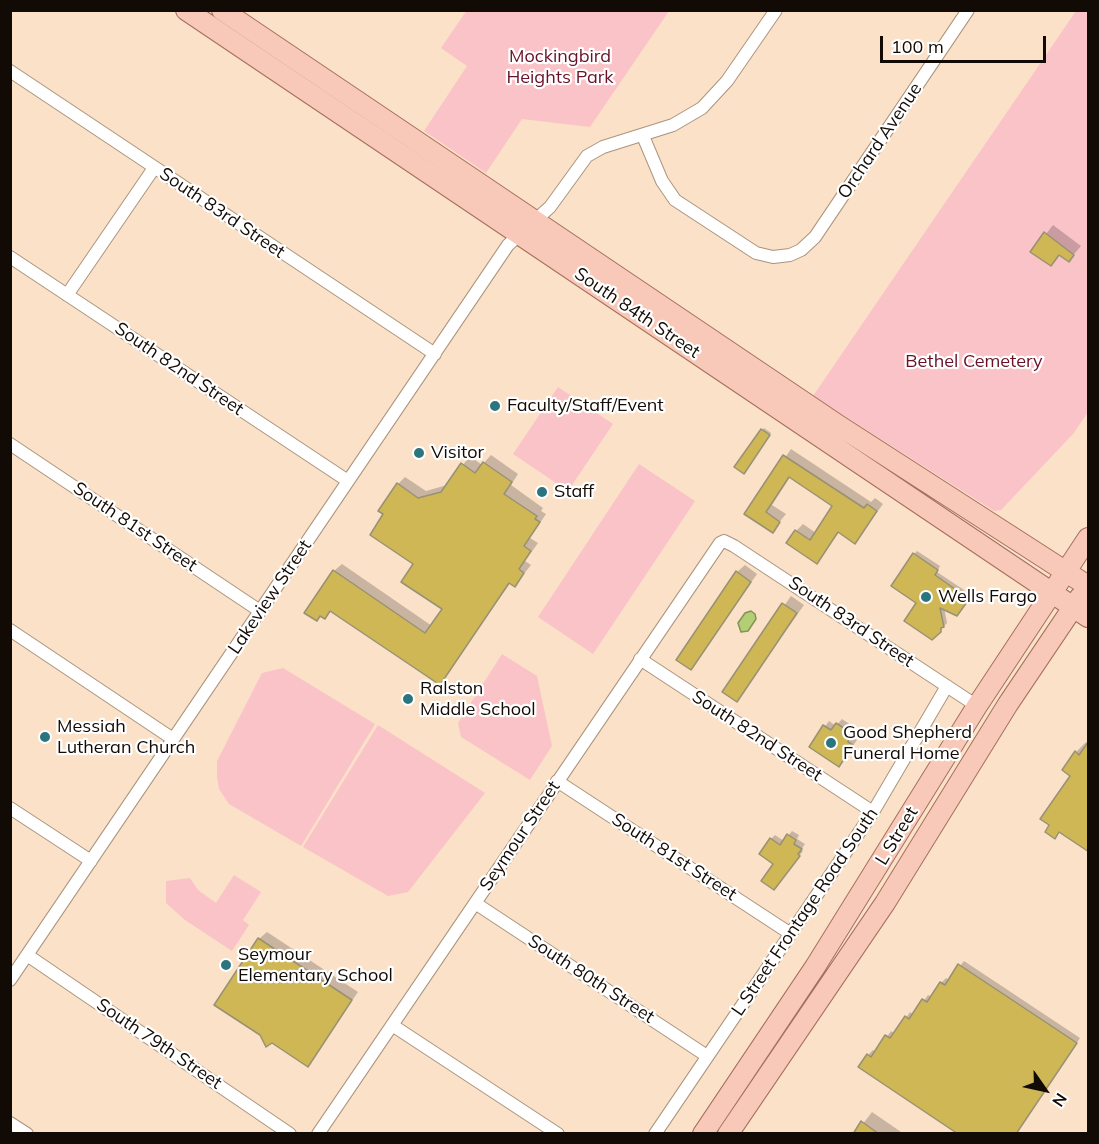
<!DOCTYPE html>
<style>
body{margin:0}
#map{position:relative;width:1099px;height:1144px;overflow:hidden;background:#fae1c8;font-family:Mulish,sans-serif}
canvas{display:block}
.frame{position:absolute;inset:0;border:12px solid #120a04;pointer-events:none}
.north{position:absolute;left:1015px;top:1060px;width:60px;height:60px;-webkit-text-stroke:4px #fff;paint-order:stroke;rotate:124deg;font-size:16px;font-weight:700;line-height:24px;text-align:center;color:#120a04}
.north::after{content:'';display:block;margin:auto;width:21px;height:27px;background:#120a04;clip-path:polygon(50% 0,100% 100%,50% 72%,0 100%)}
.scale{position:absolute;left:880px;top:36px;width:166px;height:27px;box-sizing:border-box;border:3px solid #120a04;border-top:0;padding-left:8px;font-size:18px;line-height:21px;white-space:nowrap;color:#120a04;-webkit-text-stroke:4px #fff;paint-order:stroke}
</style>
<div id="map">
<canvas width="1099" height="1144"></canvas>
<div class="frame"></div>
<div class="north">N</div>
<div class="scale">100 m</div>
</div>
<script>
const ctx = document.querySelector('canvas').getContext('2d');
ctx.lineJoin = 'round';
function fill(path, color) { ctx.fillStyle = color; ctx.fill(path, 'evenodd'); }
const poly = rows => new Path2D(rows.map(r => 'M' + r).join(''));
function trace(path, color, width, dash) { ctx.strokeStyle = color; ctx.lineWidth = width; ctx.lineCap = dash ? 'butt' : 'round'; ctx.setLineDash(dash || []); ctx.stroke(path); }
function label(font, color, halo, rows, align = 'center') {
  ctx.font = font + ' Mulish,sans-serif'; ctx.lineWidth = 4.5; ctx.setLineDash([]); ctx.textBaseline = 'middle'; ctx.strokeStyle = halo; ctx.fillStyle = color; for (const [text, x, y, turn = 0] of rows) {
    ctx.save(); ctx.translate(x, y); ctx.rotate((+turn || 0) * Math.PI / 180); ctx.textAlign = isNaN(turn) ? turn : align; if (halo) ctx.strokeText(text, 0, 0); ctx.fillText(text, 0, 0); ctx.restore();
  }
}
const green = poly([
 [467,10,669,10,669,11,590,127,522,119,486,173,424,131,467,66,441,48],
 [1076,11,1088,11,1088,412,1073,434,1001,510,994,511,813,396],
 [558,387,613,424,568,491,513,454],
 [639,464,695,501,593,654,538,617],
 [502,654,537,676,552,746,530,780,461,737,458,723],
 [283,668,375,724,301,846,229,804,219,789,217,777,217,761,262,673],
 [378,725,485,793,408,892,388,896,303,847],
 [234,875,261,892,243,920,249,925,232,951,185,920,166,903,166,881,190,878,198,890,216,903]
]);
const water = poly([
 [751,611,755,614,756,619,748,631,741,632,738,623,745,613,751,611]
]);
const shadow = poly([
 [1053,225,1081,246,1069,260,1060,254,1051,264,1032,252],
 [764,428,771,433,746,470,762,430],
 [791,449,871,502,875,498,883,504,855,542,839,532,817,562,796,531,803,524,816,533,835,506,790,477,772,505,786,514,772,531,746,514],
 [491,455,518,474,511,485,543,508,541,511,546,514,530,538,538,543,525,561,531,565,515,585,511,582,439,684,332,610,325,617,334,571,342,564,432,626,444,609,385,514,398,484,405,477,426,491,447,485,470,456,482,465],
 [917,551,940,566,937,572,964,590,969,599,960,611,944,607,947,623,932,638,918,602,914,554],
 [745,565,757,574,691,668,737,572],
 [791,596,804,605,737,700,724,691],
 [842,719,854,727,851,736,857,740,839,765,811,746,829,721,836,726],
 [1086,742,1088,744,1061,831,1055,837,1076,752],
 [792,831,799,835,797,839,805,844,801,850,803,851,778,884,771,839,775,835,784,841],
 [267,932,358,992,307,1065,272,1041,259,939],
 [964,961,1080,1038,1017,1132,961,1134,868,1055,873,1050,876,1052,891,1031,895,1034,910,1012,914,1015,928,995,932,997,941,983,946,978,949,980],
 [872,1112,904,1134,855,1134]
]);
const building = poly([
 [1044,232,1074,255,1069,262,1059,255,1051,266,1030,252,1044,232],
 [761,429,770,435,744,474,734,467,761,429],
 [783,455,864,508,867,504,877,511,855,544,838,532,817,564,786,543,795,530,810,540,832,506,789,477,766,512,780,522,773,533,744,514,783,455],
 [483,462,512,482,504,494,537,516,535,519,540,522,524,546,531,551,519,569,524,573,515,587,509,583,440,685,330,611,325,619,320,616,317,621,304,613,333,570,425,633,442,609,401,582,413,564,370,535,383,514,378,511,397,483,418,498,441,492,461,463,475,473,483,462],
 [913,553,938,570,935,575,962,594,961,596,967,602,957,616,940,608,944,627,941,628,941,632,932,640,904,621,916,603,891,586,913,553],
 [736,571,751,582,691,670,676,660,736,571],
 [782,603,797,613,737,702,722,692,782,603],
 [836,723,850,732,848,742,853,745,839,767,809,747,823,725,831,730,836,723],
 [1089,741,1089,852,1059,832,1055,839,1045,832,1049,825,1040,819,1070,776,1062,770,1075,751,1079,755,1089,741],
 [787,834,796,840,794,844,802,849,798,854,800,856,774,890,761,881,773,864,759,854,770,838,780,845,787,834],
 [258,938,352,1000,308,1067,272,1043,266,1047,260,1035,214,1005,258,938],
 [958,964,1077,1043,1016,1134,958,1134,858,1067,867,1054,871,1057,885,1035,890,1038,905,1016,909,1019,922,999,927,1002,940,982,945,985,958,964],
 [861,1121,879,1134,853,1134,861,1121]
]);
const street = poly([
 [10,71,435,354],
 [643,136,662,181,675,200,756,253,773,257,790,255,801,250,815,237,968,10],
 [10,257,348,481],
 [67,295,154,168],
 [10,444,260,611],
 [10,630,173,739],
 [640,659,873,812],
 [557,781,791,934],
 [10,808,91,861],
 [475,903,707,1056],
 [27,955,290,1134],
 [10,980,508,245,550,207,587,156,603,147,673,125,702,108,727,81,776,10],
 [392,1025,558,1134],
 [10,1123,27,1134],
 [318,1134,720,543,724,541,734,546,977,706],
 [655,1134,873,812,947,686]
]);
const primary = poly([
 [186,10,1088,617],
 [222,10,838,425,1088,586],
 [703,1134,815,967,977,706,1088,538],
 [728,1134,885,903,1008,704,1080,597]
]);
const markers = [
 [495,406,6,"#2c757e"],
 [419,453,6,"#2c757e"],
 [542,492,6,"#2c757e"],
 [926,597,6,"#2c757e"],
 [408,699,6,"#2c757e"],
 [45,737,6,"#2c757e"],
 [831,743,6,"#2c757e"],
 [226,965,6,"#2c757e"]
];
const parkNames = [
 ["Mockingbird",560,57],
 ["Heights Park",560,78],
 ["Bethel Cemetery",974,362]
];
const streetNames = [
 ["Orchard Avenue",880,141,-56],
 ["South 83rd Street",222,213,34],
 ["South 84th Street",637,313,34],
 ["South 82nd Street",179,369,34],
 ["South 81st Street",135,527,34],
 ["Lakeview Street",270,597,-56],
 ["South 83rd Street",851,622,34],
 ["South 82nd Street",757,736,33],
 ["Seymour Street",520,836,-56],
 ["L Street",897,836,-59],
 ["South 81st Street",674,857,33],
 ["L Street Frontage Road South",805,912,-56],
 ["South 80th Street",591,979,33],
 ["South 79th Street",159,1044,34]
];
const poiNames = [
 ["Faculty/Staff/Event",507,406],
 ["Visitor",431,453],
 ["Staff",554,492],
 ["Wells Fargo",938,597],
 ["Ralston",420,689],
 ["Middle School",420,710],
 ["Messiah",57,727],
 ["Lutheran Church",57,748],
 ["Good Shepherd",843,733],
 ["Funeral Home",843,754],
 ["Seymour",238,955],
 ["Elementary School",238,976]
];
fill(green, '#fac3c8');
fill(water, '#b3cf76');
trace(water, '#839454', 1.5);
fill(shadow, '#0003');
fill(building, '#cfb756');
trace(building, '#989173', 1.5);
trace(street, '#ab947d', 14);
trace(primary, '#a56f5b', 22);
trace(street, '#fff', 12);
trace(primary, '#f8c9b9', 20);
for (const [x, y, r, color] of markers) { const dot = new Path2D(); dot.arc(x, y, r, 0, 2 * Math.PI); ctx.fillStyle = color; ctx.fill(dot); trace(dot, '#fff', 2); }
label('18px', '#681127', '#fff', parkNames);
label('18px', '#120a04', '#fff', streetNames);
label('18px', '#120a04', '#fff', poiNames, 'left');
</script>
